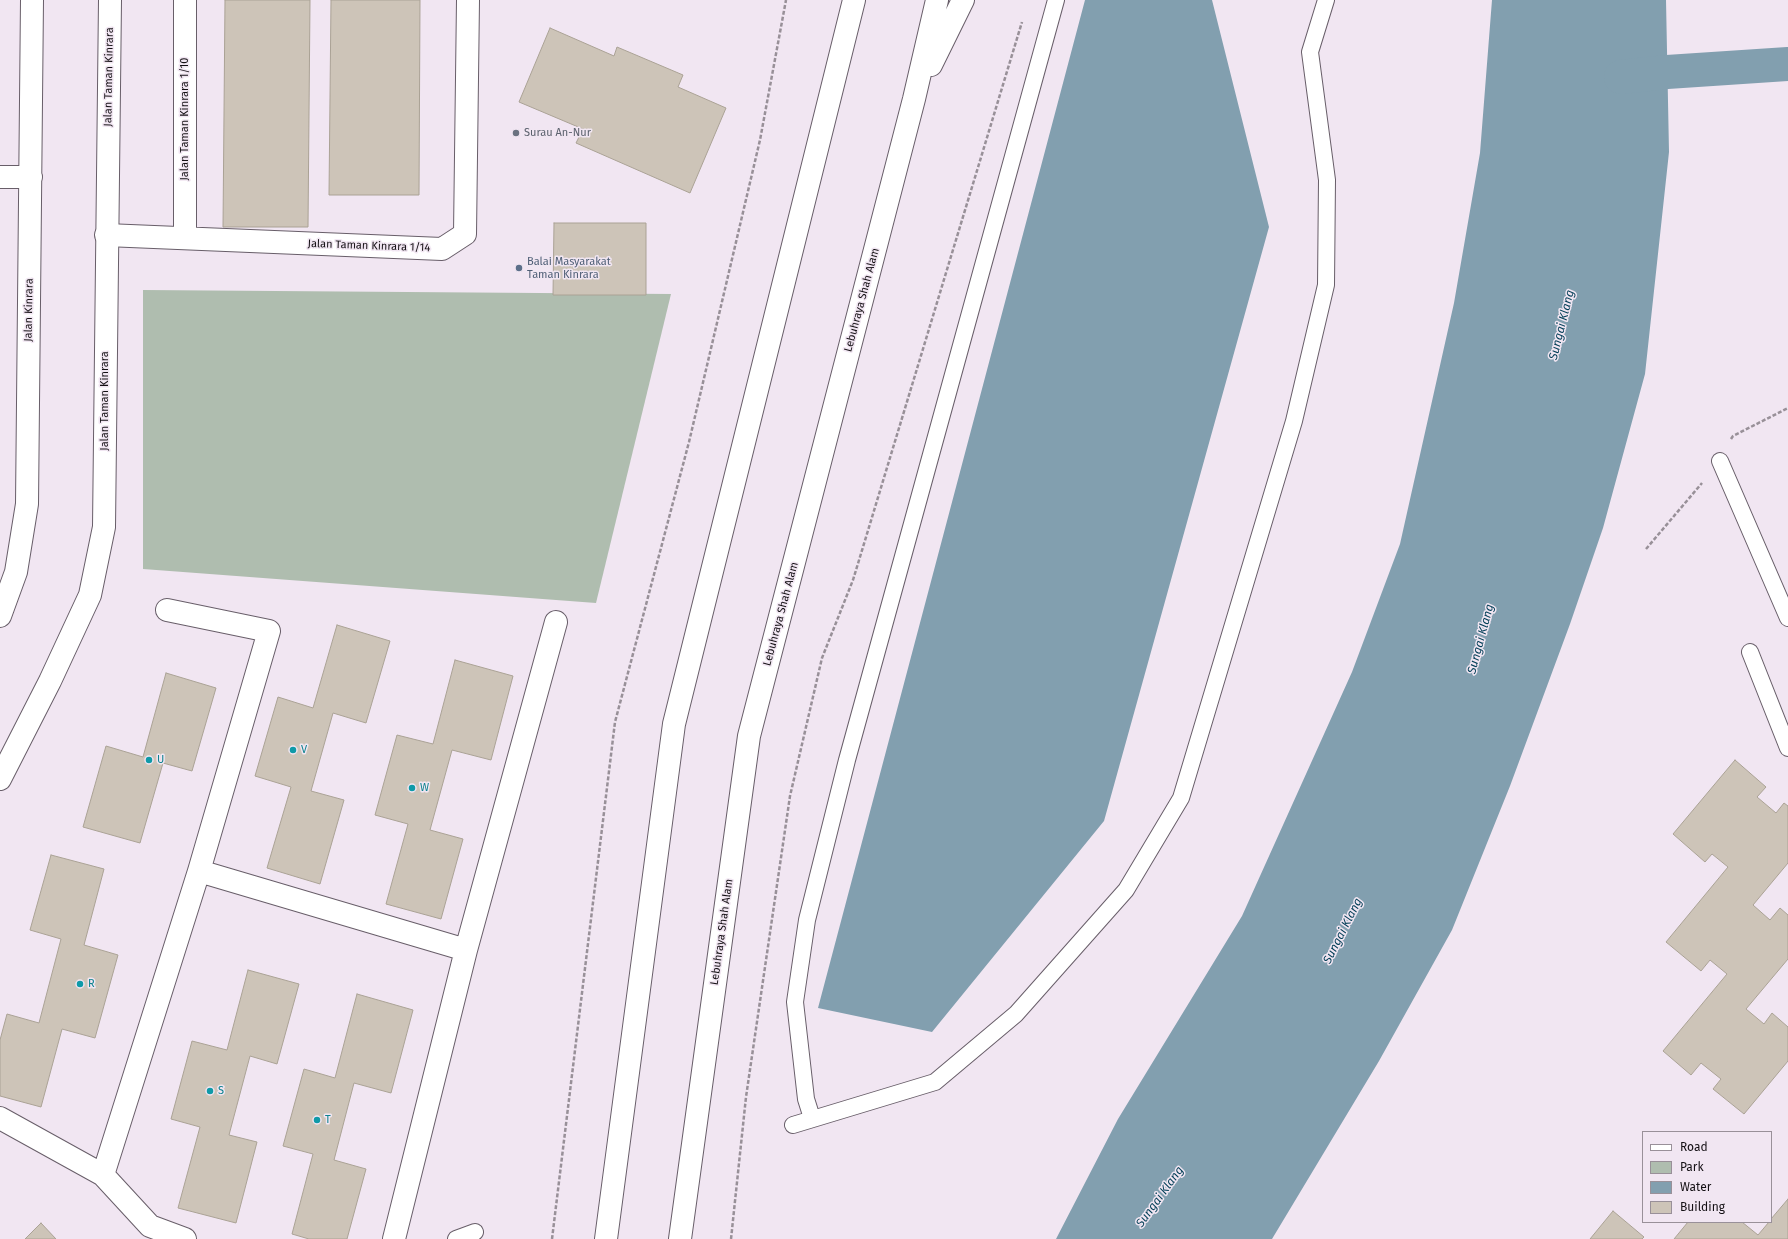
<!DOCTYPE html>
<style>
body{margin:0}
#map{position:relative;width:1788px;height:1239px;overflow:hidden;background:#f1e6f2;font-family:"Fira Sans",sans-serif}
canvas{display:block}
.legend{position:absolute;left:1642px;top:1131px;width:130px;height:92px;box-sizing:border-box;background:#f1e6f2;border:1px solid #999099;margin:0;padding:5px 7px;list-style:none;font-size:12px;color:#141014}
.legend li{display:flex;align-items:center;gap:8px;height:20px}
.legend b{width:20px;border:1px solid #999099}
</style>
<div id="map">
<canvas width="1788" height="1239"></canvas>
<ul class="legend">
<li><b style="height:5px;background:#fff"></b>Road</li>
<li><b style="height:11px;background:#afbdaf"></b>Park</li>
<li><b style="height:11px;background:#829faf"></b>Water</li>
<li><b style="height:11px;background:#cdc4b8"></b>Building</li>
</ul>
</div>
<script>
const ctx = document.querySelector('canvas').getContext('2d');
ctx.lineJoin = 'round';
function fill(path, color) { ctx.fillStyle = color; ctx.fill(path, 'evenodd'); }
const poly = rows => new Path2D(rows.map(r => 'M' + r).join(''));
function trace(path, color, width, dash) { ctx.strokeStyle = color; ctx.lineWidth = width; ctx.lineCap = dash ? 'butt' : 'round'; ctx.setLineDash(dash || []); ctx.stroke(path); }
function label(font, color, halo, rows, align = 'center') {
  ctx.font = font + ' "Fira Sans",sans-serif'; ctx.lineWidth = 3; ctx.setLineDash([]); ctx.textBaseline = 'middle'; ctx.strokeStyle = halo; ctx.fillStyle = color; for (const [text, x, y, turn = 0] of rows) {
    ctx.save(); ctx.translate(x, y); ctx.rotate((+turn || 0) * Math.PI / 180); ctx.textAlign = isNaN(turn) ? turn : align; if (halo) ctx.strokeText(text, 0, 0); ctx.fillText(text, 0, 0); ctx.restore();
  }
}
const green = poly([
 [143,290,671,294,596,603,143,569]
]);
const water = poly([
 [1085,0,1212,0,1269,227,1104,821,932,1032,818,1008],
 [1492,0,1666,0,1669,152,1645,374,1603,528,1570,624,1510,786,1452,930,1379,1061,1272,1239,1056,1239,1118,1119,1242,916,1352,672,1400,544,1454,303,1480,153]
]);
const canal = poly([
 [1621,77,1667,72,1788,64]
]);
const building = poly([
 [225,0,310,0,308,227,223,227,225,0],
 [331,0,420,0,419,195,329,195,331,0],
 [550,28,614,56,617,47,683,75,678,87,726,108,690,193,576,143,583,129,519,102,550,28],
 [554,223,646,223,646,295,553,295,554,223],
 [337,625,390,641,366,723,333,713,311,791,344,800,320,884,267,868,291,787,255,776,278,697,313,708,337,625],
 [455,660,513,676,491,760,452,750,430,830,463,839,441,919,386,904,408,824,375,815,397,735,433,744,455,660],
 [166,673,216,688,192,771,163,763,140,843,83,827,106,746,143,757,166,673],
 [1735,760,1766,787,1757,797,1776,813,1784,803,1788,806,1788,863,1753,905,1770,920,1780,908,1788,915,1788,959,1746,1009,1764,1024,1772,1013,1788,1027,1788,1061,1744,1114,1713,1089,1721,1079,1701,1063,1691,1075,1663,1051,1727,974,1710,960,1701,971,1666,942,1728,867,1712,854,1705,862,1673,834,1735,760],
 [51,855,104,869,84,945,118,955,95,1038,62,1029,41,1107,0,1096,0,1040,7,1014,39,1023,61,939,30,930,51,855],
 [248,970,299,984,277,1064,250,1056,229,1135,257,1142,236,1223,178,1208,200,1127,171,1119,192,1041,227,1050,248,970],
 [357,994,413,1010,391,1093,354,1083,334,1160,366,1169,347,1239,309,1239,292,1234,313,1154,283,1146,304,1069,335,1078,357,994],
 [1788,1199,1788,1239,1674,1239,1688,1222,1742,1222,1758,1235,1769,1222,1771,1222,1771,1219,1788,1199],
 [1613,1211,1644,1237,1642,1239,1590,1239,1613,1211],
 [41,1223,56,1239,25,1239,41,1223]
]);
const path = poly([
 [1731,439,1733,436,1788,408],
 [1646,549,1702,483],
 [552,1239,615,722,689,442,760,140,786,0],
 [731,1239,746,1097,790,796,822,658,853,580,1022,22]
]);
const lane = poly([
 [1720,461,1788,618],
 [1750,652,1788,748],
 [812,1118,806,1099,795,1002,807,920,847,760,1056,0],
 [793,1125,935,1082,1016,1014,1126,890,1181,798,1294,421,1326,285,1327,180,1310,52,1326,0],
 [456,1239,475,1232]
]);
const street = poly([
 [0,177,31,177],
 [106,235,442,249,465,234,468,0],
 [185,238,185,0],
 [0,616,16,572,27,504,32,0],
 [199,871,466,950],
 [0,1118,103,1175,150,1226,185,1239],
 [103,1175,199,871,269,631,167,610],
 [394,1239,466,950,556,622]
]);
const secondary = poly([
 [0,779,50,681,90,595,104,527,110,0]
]);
const highway = poly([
 [931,65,963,0],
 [606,1239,674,724,854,0],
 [680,1239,749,736,914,99,937,0]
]);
const markers = [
 [516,133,4,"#6b7280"],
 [519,268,4,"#5c6f8a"],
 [293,750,4,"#0f9aa8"],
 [149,760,4,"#0f9aa8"],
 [412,788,4,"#0f9aa8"],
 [80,984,4,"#0f9aa8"],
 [210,1091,4,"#0f9aa8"],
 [317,1120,4,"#0f9aa8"]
];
const streetNames = [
 ["Jalan Taman Kinrara",109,77,-89],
 ["Jalan Taman Kinrara 1/10",185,119,-90],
 ["Jalan Taman Kinrara 1/14",369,246,2],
 ["Lebuhraya Shah Alam",862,300,-75],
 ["Jalan Kinrara",29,310,-89],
 ["Jalan Taman Kinrara",105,401,-90],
 ["Lebuhraya Shah Alam",781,614,-75],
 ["Lebuhraya Shah Alam",722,932,-82]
];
const worshipNames = [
 ["Surau An-Nur",524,133]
];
const serviceNames = [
 ["Balai Masyarakat",527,262],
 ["Taman Kinrara",527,275]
];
const cultureNames = [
 ["V",301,750],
 ["U",157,760],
 ["W",420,788],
 ["R",88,984],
 ["S",218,1091],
 ["T",325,1120]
];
const waterNames = [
 ["Sungai Klang",1562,325,-76],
 ["Sungai Klang",1481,639,-75],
 ["Sungai Klang",1343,931,-63],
 ["Sungai Klang",1160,1197,-54]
];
fill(green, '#afbdaf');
fill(water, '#829faf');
trace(canal, '#829faf', 34);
fill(building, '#cdc4b8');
trace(building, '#aaa295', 1);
trace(lane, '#685e69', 18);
trace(street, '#685e69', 24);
trace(secondary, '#685e69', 24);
trace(highway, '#685e69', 24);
trace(path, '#989098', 2.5, [4, 2]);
trace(lane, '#fff', 16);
trace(street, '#fff', 22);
trace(secondary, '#fff', 22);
trace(highway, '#fff', 22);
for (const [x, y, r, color] of markers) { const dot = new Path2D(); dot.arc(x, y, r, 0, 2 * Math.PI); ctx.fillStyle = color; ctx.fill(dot); trace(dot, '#f1e6f2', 1.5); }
label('11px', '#141014', '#f1e6f2', streetNames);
label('11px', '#5b616d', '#f1e6f2', worshipNames, 'left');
label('11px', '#4e5e75', '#f1e6f2', serviceNames, 'left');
label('11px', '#0d838f', '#f1e6f2', cultureNames, 'left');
label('italic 12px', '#003d56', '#f1e6f2', waterNames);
</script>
